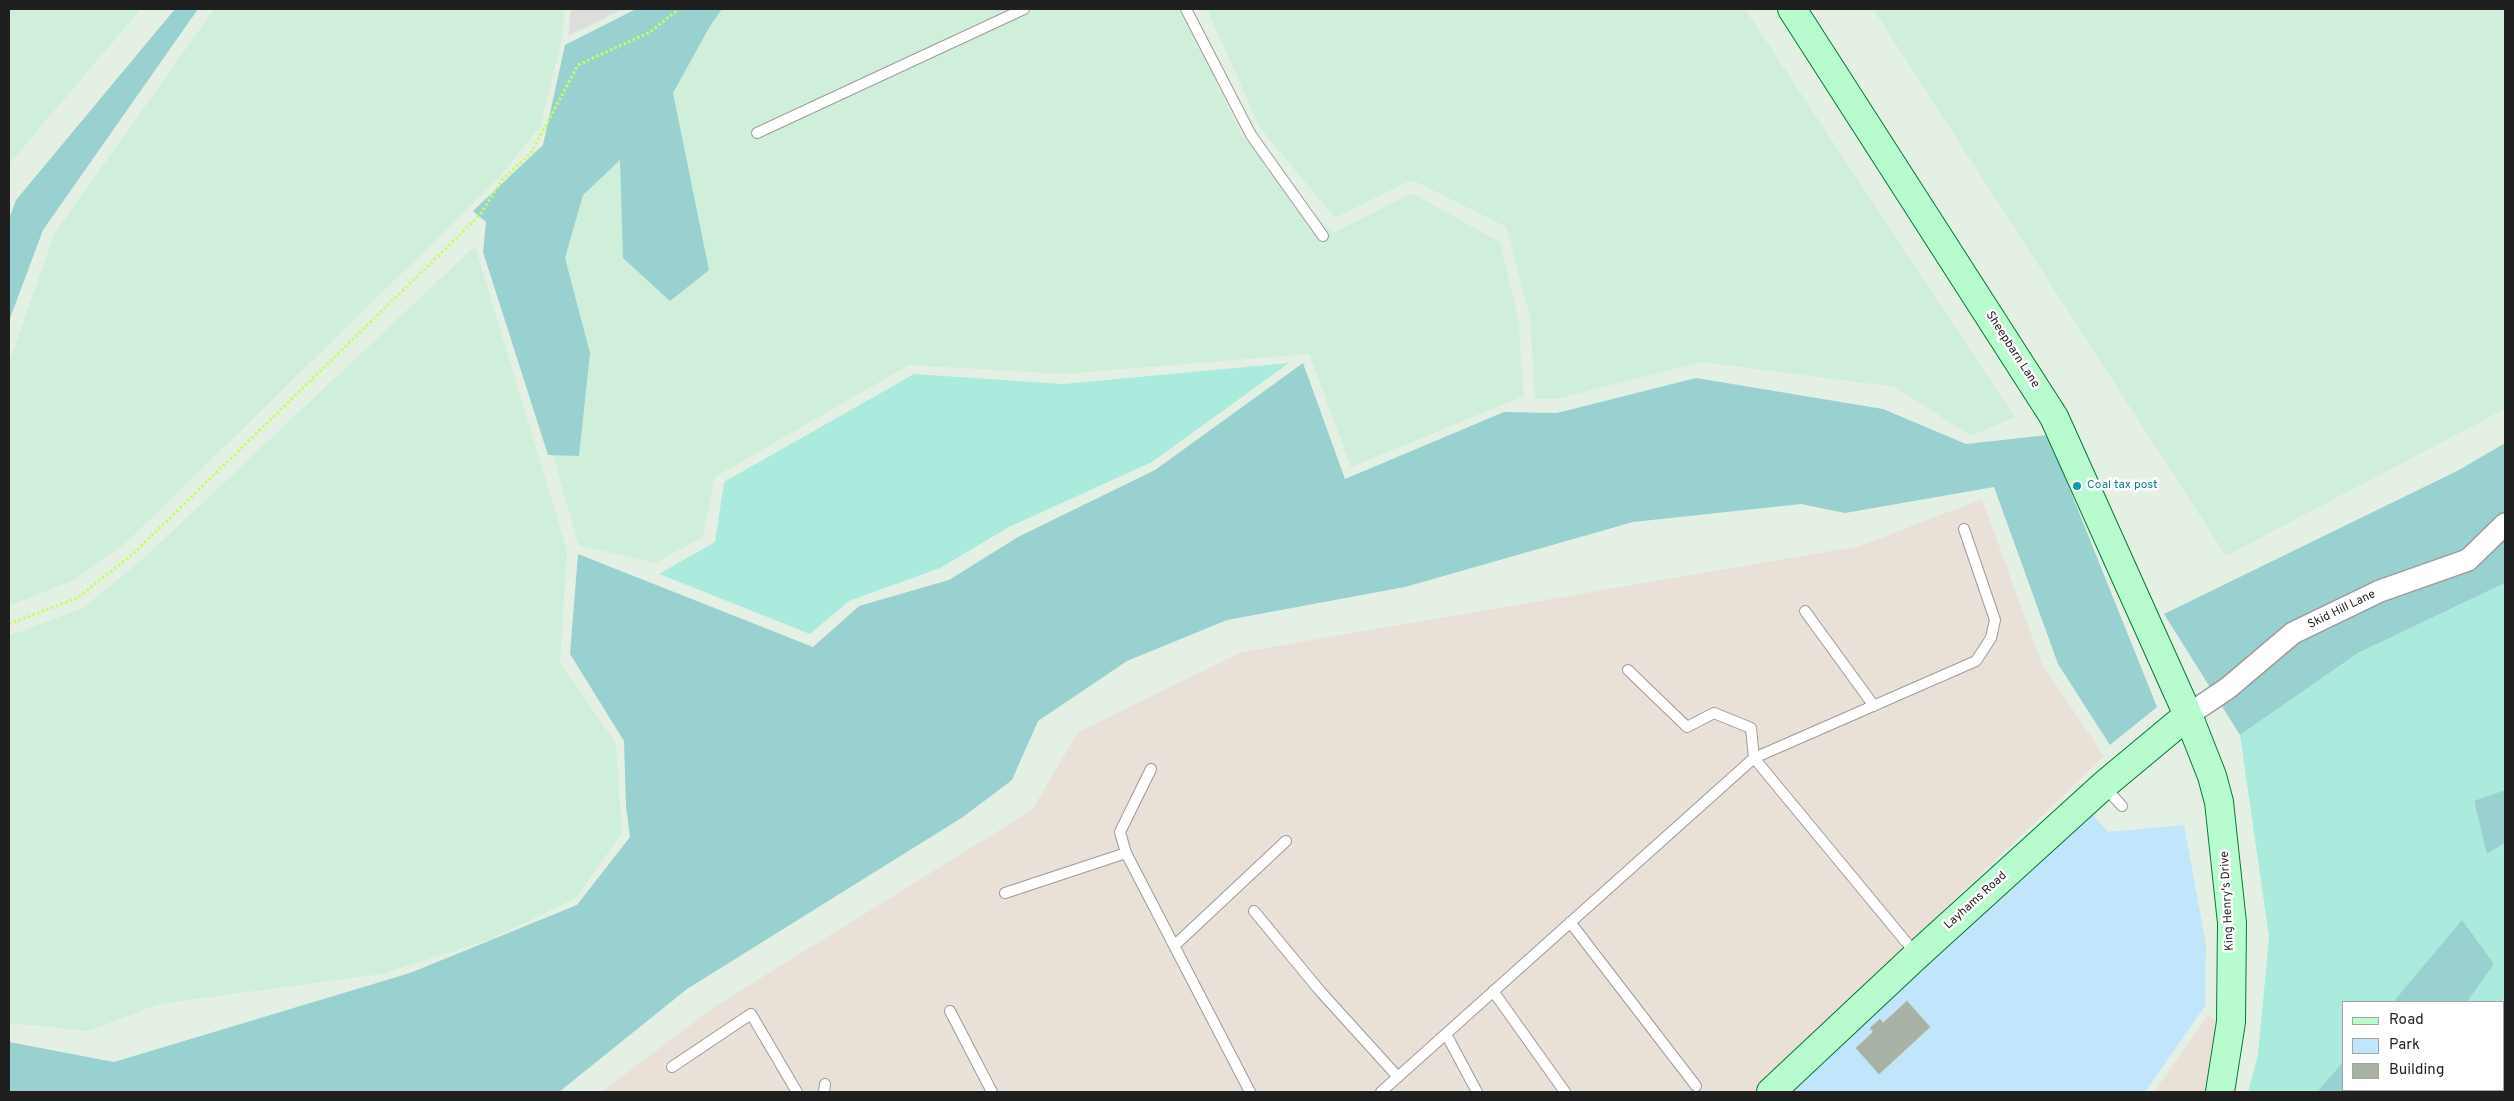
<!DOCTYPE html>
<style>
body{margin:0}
#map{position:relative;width:2514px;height:1101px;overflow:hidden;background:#e5f0e5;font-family:Overpass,sans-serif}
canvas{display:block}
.frame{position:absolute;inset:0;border:10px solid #1f1f1f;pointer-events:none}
.legend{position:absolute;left:2342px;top:1001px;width:162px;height:90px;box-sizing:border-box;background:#fff;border:1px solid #a5a5a5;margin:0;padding:6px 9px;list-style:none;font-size:15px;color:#1f1f1f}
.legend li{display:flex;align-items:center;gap:10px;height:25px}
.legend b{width:25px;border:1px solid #a5a5a5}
</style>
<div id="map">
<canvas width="2514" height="1101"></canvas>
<div class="frame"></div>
<ul class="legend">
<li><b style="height:6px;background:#b8fbcf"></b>Road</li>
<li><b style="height:14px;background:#c1e5fb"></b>Park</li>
<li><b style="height:14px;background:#a8b2a4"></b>Building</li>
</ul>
</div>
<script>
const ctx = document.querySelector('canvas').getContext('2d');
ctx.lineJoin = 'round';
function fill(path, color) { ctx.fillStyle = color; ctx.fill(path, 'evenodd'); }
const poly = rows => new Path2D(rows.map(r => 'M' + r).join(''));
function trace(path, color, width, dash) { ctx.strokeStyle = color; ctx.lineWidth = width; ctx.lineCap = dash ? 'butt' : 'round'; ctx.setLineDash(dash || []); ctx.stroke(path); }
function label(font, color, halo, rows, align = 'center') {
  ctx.font = font + ' Overpass,sans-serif'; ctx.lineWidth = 5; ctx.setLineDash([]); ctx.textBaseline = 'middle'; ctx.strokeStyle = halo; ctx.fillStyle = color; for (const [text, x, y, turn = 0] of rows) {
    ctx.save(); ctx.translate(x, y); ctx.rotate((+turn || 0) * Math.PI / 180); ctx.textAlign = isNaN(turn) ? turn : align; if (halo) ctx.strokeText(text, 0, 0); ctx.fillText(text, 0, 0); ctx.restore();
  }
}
const residential = poly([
 [571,9,623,9,568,36]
]);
const industrial = poly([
 [1982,499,2042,664,2104,756,1754,1092,601,1092,714,1007,1032,810,1078,732,1242,652,1860,546],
 [2208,1015,2221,1024,2213,1092,2154,1092]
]);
const farmland = poly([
 [9,9,141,9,9,164],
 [214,9,565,9,561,42,540,127,498,179,127,542,74,580,9,606,9,363,54,234],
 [707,9,1182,9,1242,136,1333,233,1412,193,1500,242,1518,317,1524,396,1351,467,1309,354,1064,374,909,365,715,477,703,537,655,563,578,545,505,280],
 [1207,9,1745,9,2015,417,1971,436,1895,387,1701,362,1556,399,1535,399,1530,317,1506,227,1412,180,1335,218,1260,128],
 [1873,9,2505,9,2505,409,2226,556],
 [475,246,567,550,560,663,616,743,622,833,576,898,489,940,382,974,159,1004,89,1031,9,1023,9,636,83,608,145,557]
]);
const grass = poly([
 [1289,363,1152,462,1009,527,940,568,849,601,810,634,659,574,715,542,724,482,914,374,1063,384],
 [2505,583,2505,790,2474,802,2488,854,2505,843,2505,1040,2503,1044,2503,1002,2467,1002,2494,964,2462,921,2393,1002,2343,1002,2343,1062,2317,1092,2248,1092,2258,1055,2269,937,2240,735,2358,653],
 [2406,1090,2466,1090,2464,1092,2404,1092]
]);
const forest = poly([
 [175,9,198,9,43,230,9,321,9,219,16,200],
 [636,9,722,9,710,26,673,93,709,270,670,301,623,258,620,160,583,195,565,258,590,353,579,456,548,455,483,252,486,222,473,211,543,145,565,45],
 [1303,363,1345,479,1504,412,1557,413,1696,378,1883,409,1966,444,2048,435,2157,707,2110,745,2058,664,1994,487,1845,513,1801,504,1633,522,1405,587,1227,620,1127,661,1038,721,1012,780,963,817,687,989,559,1092,9,1092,9,1042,114,1062,410,973,577,905,630,837,626,806,624,741,570,654,578,554,813,647,859,606,949,580,1018,537,1155,470],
 [2505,443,2505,583,2358,653,2240,735,2164,614,2459,470],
 [2505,790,2505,843,2487,854,2474,801],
 [2462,920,2494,964,2467,1002,2393,1002],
 [2505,1040,2505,1092,2464,1092,2466,1090,2503,1090,2503,1044],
 [2343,1062,2343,1090,2406,1090,2404,1092,2317,1092]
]);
const park = poly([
 [2090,812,2108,832,2184,825,2206,945,2205,1006,2145,1092,1790,1092]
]);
const building = poly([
 [1907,1001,1930,1027,1879,1074,1856,1048,1873,1032,1870,1028,1880,1019,1883,1023,1907,1001]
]);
const path = poly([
 [9,624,77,598,134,553,479,216,502,180,531,153,578,65,650,32,679,9],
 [2503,1036,2505,1033],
 [2460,1092,2462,1090]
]);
const lane = poly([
 [1186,9,1251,135,1323,236],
 [757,133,1024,9],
 [1805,611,1874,706],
 [1628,670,1687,727,1714,713,1751,728,1754,758,1976,661,1991,638,1995,620,1964,529],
 [1151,769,1120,832,1126,853,1250,1092],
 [2104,786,2122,806],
 [1005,893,1126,853],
 [1254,911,1320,991,1398,1077],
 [1570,922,1696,1086],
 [1175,945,1286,841],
 [1493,991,1565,1092],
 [950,1011,992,1092],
 [1446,1034,1477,1092],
 [672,1067,751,1014,797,1092],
 [824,1092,825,1084],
 [1381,1092,1754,758,1916,954]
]);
const street = poly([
 [2188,715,2228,688,2293,633,2380,591,2468,560,2505,524]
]);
const secondary = poly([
 [1792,9,2054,417,2188,715,2212,776,2219,802,2232,923,2231,1022,2220,1092],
 [1771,1092,1917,955,2104,785,2188,715]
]);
const markers = [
 [2077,486,5,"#0f9aa8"]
];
const streetNames = [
 ["Sheepbarn Lane",2012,350,57],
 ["Skid Hill Lane",2342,610,-26],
 ["Layhams Road",1976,901,-42],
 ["King Henry's Drive",2228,901,-93]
];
const cultureNames = [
 ["Coal tax post",2087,486]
];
fill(residential, '#dddddc');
fill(industrial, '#e9e0d7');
fill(farmland, '#d0efdb');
fill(grass, '#aaebde');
fill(forest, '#99d0d0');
fill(park, '#c1e5fb');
fill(building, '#a8b2a4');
trace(building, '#aec2a7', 1);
trace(lane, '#9c9c9c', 12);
trace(street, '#9c9c9c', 24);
trace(secondary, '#027a32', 30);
trace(path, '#c3fd69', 3, [2.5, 2.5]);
trace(lane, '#fff', 10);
trace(street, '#fff', 21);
trace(secondary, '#b8fbcf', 28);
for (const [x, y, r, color] of markers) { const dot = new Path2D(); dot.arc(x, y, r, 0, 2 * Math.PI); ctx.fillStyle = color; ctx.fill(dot); trace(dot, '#fff', 2); }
label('12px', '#1f1f1f', '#fff', streetNames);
label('12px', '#0d838f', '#fff', cultureNames, 'left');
</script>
